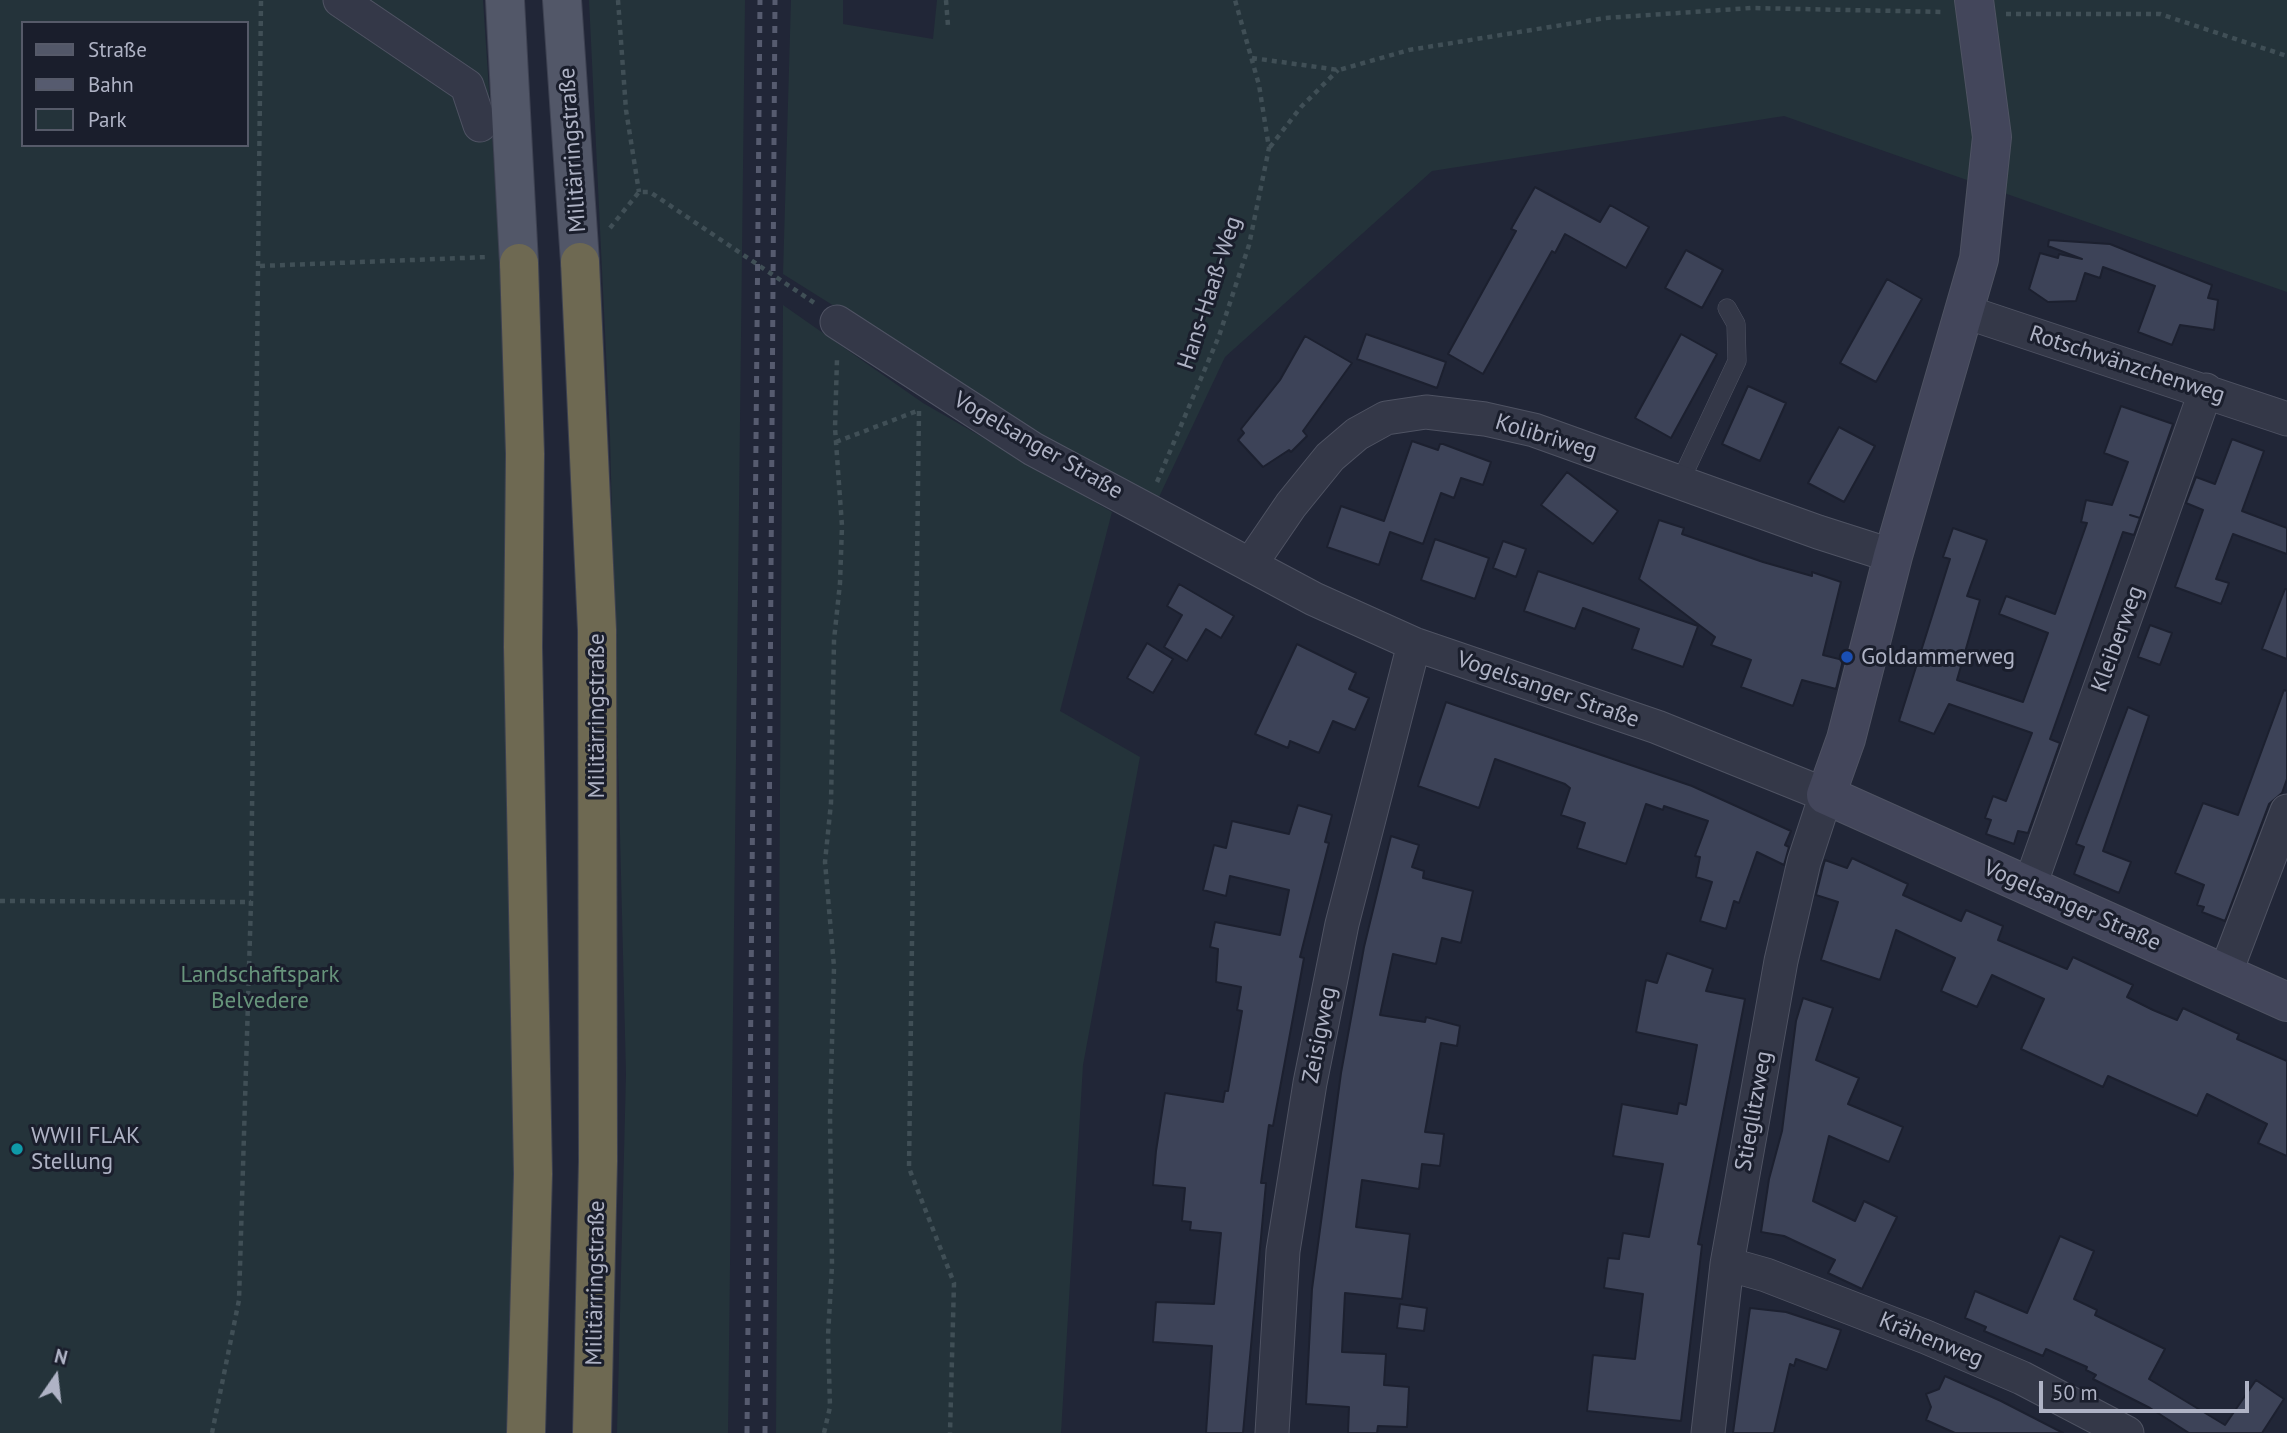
<!DOCTYPE html>
<meta charset="utf-8">
<style>
body{margin:0}
#map{position:relative;width:2287px;height:1433px;overflow:hidden;background:#212637;font-family:"PT Sans",sans-serif}
canvas{display:block}
.legend{position:absolute;left:21px;top:21px;width:228px;height:126px;box-sizing:border-box;background:#1a1e2c;border:2px solid #565a69;margin:0;padding:9px 12px;list-style:none;font-size:21px;color:#afb3c5}
.legend li{display:flex;align-items:center;gap:14px;height:35px}
.legend b{width:35px;border:2px solid #565a69}
.north{position:absolute;left:21px;top:1342px;width:70px;height:70px;-webkit-text-stroke:5px #1a1e2c;paint-order:stroke;rotate:14deg;font-size:19px;font-weight:700;line-height:28px;text-align:center;color:#afb3c5}
.north::after{content:'';display:block;margin:auto;width:24px;height:32px;background:#afb3c5;clip-path:polygon(50% 0,100% 100%,50% 72%,0 100%)}
.scale{position:absolute;left:2039px;top:1381px;width:210px;height:32px;box-sizing:border-box;border:4px solid #afb3c5;border-top:0;padding-left:9px;font-size:21px;line-height:24px;white-space:nowrap;color:#afb3c5;-webkit-text-stroke:5px #1a1e2c;paint-order:stroke}
</style>
<div id="map">
<canvas width="2287" height="1433"></canvas>
<ul class="legend">
<li><b style="height:9px;background:#525768"></b>Straße</li>
<li><b style="height:9px;background:#565b6f"></b>Bahn</li>
<li><b style="height:19px;background:#24333a"></b>Park</li>
</ul>
<div class="north">N</div>
<div class="scale">50 m</div>
</div>
<script>
const ctx = document.querySelector('canvas').getContext('2d');
ctx.lineJoin = 'round';
function fill(path, color) { ctx.fillStyle = color; ctx.fill(path, 'evenodd'); }
const poly = rows => new Path2D(rows.map(r => 'M' + r).join(''));
function trace(path, color, width, dash) { ctx.strokeStyle = color; ctx.lineWidth = width; ctx.lineCap = dash ? 'butt' : 'round'; ctx.setLineDash(dash || []); ctx.stroke(path); }
function label(font, color, halo, rows, align = 'center') {
  ctx.font = font + ' "PT Sans",sans-serif'; ctx.lineWidth = 6; ctx.setLineDash([]); ctx.textBaseline = 'middle'; ctx.strokeStyle = halo; ctx.fillStyle = color; for (const [text, x, y, turn = 0] of rows) {
    ctx.save(); ctx.translate(x, y); ctx.rotate((+turn || 0) * Math.PI / 180); ctx.textAlign = isNaN(turn) ? turn : align; if (halo) ctx.strokeText(text, 0, 0); ctx.fillText(text, 0, 0); ctx.restore();
  }
}
const green = poly([
 [0,0,483,0,501,271,522,885,517,1433,0,1433],
 [23,23,247,23,247,145,23,145],
 [589,0,745,0,728,1433,617,1433,626,1074,610,436],
 [791,0,843,0,843,24,933,39,937,0,2287,0,2287,292,1784,116,1432,171,1225,357,1159,497,1043,437,783,274],
 [783,305,923,403,1112,512,1060,711,1140,757,1083,1065,1061,1433,776,1433]
]);
const building = poly([
 [1535,187,1600,222,1610,205,1649,227,1626,268,1565,234,1555,253,1552,251,1483,374,1448,354,1516,231,1511,229,1535,187],
 [2049,240,2110,244,2212,285,2208,298,2218,300,2214,330,2180,325,2172,345,2138,332,2155,286,2103,267,2100,278,2085,273,2076,301,2048,302,2029,289,2040,253,2058,258,2059,254,2082,259,2048,246,2049,240],
 [1686,250,1723,270,1702,308,1665,288,1686,250],
 [1887,279,1922,299,1876,382,1840,363,1887,279],
 [1366,334,1446,362,1437,388,1357,359,1366,334],
 [1681,334,1717,354,1671,438,1635,418,1681,334],
 [1305,336,1352,363,1303,431,1307,436,1291,452,1289,450,1263,467,1238,440,1244,433,1241,429,1280,380,1305,336],
 [1748,386,1786,403,1760,461,1722,444,1748,386],
 [2121,406,2173,424,2140,518,2130,515,2140,518,2134,535,2123,532,2050,739,2060,743,2028,833,2018,831,2014,844,1986,834,1991,820,1985,818,1993,796,2006,801,2032,733,1949,704,1934,734,1899,721,1950,559,1943,557,1953,528,1987,540,1967,596,1980,600,1957,680,2023,702,2048,633,1999,614,2006,596,2055,614,2087,523,2081,522,2086,500,2112,505,2128,462,2104,453,2121,406],
 [1839,427,1875,446,1844,502,1808,483,1839,427],
 [2232,439,2264,451,2242,511,2287,528,2287,554,2233,534,2216,579,2229,583,2221,604,2175,587,2203,510,2186,503,2196,477,2215,484,2232,439],
 [1412,441,1438,450,1440,444,1443,444,1491,462,1483,485,1461,478,1454,498,1441,493,1423,544,1390,532,1379,565,1327,547,1341,506,1384,521,1412,441],
 [1567,472,1618,511,1593,544,1541,505,1567,472],
 [1659,520,1684,528,1682,534,1763,562,1812,576,1812,572,1841,582,1823,655,1843,660,1836,689,1802,680,1793,706,1741,687,1751,660,1711,645,1715,637,1639,579,1659,520],
 [1435,539,1489,558,1475,599,1421,580,1435,539],
 [1503,541,1526,549,1516,577,1493,568,1503,541],
 [1538,571,1698,626,1683,667,1632,649,1639,629,1583,608,1575,629,1524,611,1538,571],
 [1179,584,1234,616,1221,638,1206,629,1187,661,1164,647,1182,615,1167,606,1179,584],
 [2285,589,2287,589,2287,659,2262,649,2285,589],
 [2150,625,2172,633,2160,665,2138,657,2150,625],
 [1147,643,1173,659,1153,693,1127,678,1147,643],
 [1297,644,1356,673,1349,689,1369,698,1355,730,1333,721,1319,753,1290,741,1288,748,1255,734,1297,644],
 [2284,690,2287,691,2287,779,2282,793,2269,804,2225,921,2202,912,2204,907,2197,905,2204,885,2175,873,2203,803,2238,815,2284,690],
 [1446,702,1692,786,1791,831,1785,845,1789,847,1784,865,1757,852,1739,903,1734,901,1726,929,1700,921,1712,882,1696,877,1700,857,1695,856,1708,821,1664,806,1663,810,1646,804,1626,864,1577,848,1585,823,1561,815,1570,788,1565,784,1495,759,1479,808,1418,786,1446,702],
 [2128,707,2149,716,2103,851,2131,862,2119,893,2074,874,2084,847,2076,844,2128,707],
 [1298,805,1332,815,1325,842,1329,843,1300,957,1304,958,1273,1126,1269,1125,1261,1183,1266,1183,1243,1433,1206,1433,1212,1346,1153,1342,1156,1302,1214,1304,1221,1233,1190,1230,1191,1222,1182,1221,1185,1188,1153,1185,1156,1151,1165,1093,1223,1102,1225,1091,1228,1091,1242,1011,1237,1010,1241,987,1216,982,1218,949,1210,947,1215,922,1280,935,1289,890,1230,876,1226,896,1203,890,1214,845,1226,848,1232,821,1289,834,1298,805],
 [1391,836,1419,845,1412,867,1424,871,1423,878,1473,891,1461,943,1442,938,1436,964,1393,954,1380,1015,1425,1022,1426,1017,1460,1026,1457,1046,1441,1043,1425,1132,1444,1134,1440,1166,1422,1164,1419,1189,1362,1180,1356,1227,1410,1234,1402,1299,1345,1293,1342,1352,1386,1354,1384,1385,1409,1387,1407,1427,1378,1426,1377,1433,1348,1433,1349,1407,1306,1404,1312,1289,1341,1073,1364,947,1391,836],
 [1852,858,1908,884,1903,895,1961,921,1966,910,2003,926,1998,940,2067,969,2073,957,2133,985,2127,997,2153,1010,2177,1020,2183,1008,2239,1034,2237,1039,2287,1061,2287,1156,2258,1143,2267,1124,2207,1094,2197,1116,2108,1076,2103,1087,2021,1049,2044,999,1992,975,1977,1007,1941,991,1955,958,1896,930,1880,980,1821,960,1838,902,1816,895,1823,867,1825,860,1847,868,1852,858],
 [1667,953,1713,969,1706,991,1745,999,1698,1244,1702,1245,1681,1421,1587,1411,1593,1355,1635,1359,1643,1294,1604,1288,1608,1258,1619,1259,1623,1233,1649,1237,1663,1164,1613,1156,1622,1104,1677,1114,1679,1103,1686,1105,1697,1045,1636,1032,1646,980,1657,983,1667,953],
 [1803,998,1833,1008,1816,1060,1859,1078,1848,1104,1903,1127,1889,1162,1829,1136,1813,1201,1855,1221,1864,1201,1897,1217,1862,1289,1828,1273,1835,1260,1784,1236,1761,1232,1769,1179,1782,1131,1796,1021,1803,998],
 [2060,1236,2094,1251,2074,1299,2097,1310,2095,1315,2165,1349,2149,1379,2225,1425,2256,1380,2284,1399,2262,1433,2189,1433,2150,1408,2093,1379,2096,1375,2086,1370,2087,1367,2046,1349,2043,1356,1984,1331,1986,1327,1965,1318,1975,1291,2027,1313,2060,1236],
 [1400,1304,1427,1308,1424,1331,1397,1328,1400,1304],
 [1750,1308,1786,1312,1841,1330,1827,1370,1796,1359,1794,1366,1790,1364,1774,1433,1733,1433,1750,1308],
 [1945,1376,2001,1401,2063,1433,1955,1433,1926,1420,1931,1407,1926,1394,1939,1389,1945,1376]
]);
const path = poly([
 [618,0,626,110,639,192],
 [946,0,948,26],
 [2006,14,2160,14,2287,56],
 [1252,58,1339,70,1409,50,1605,18,1751,8,1945,12],
 [1270,147,1301,107,1338,70],
 [610,228,639,192,650,192,816,304],
 [260,266,488,257],
 [919,411,909,1168,954,1283,950,1433],
 [836,442,917,411],
 [1157,482,1219,336,1249,245,1269,148,1259,85,1235,0],
 [0,901,251,902],
 [212,1433,239,1300,251,902,261,0],
 [824,1433,830,1407,828,1336,832,1266,830,1117,834,967,825,862,831,803,834,640,840,583,842,526,835,428,837,359]
]);
const lane = poly([
 [1680,482,1737,361,1736,324,1727,308]
]);
const street = poly([
 [340,0,467,86,480,125],
 [1966,312,2287,419],
 [837,322,1033,449,1314,599,1414,644,1657,727,1826,795,1804,862,1781,961,1727,1264,1708,1433],
 [1250,565,1291,505,1330,457,1357,434,1386,418,1426,412,1485,419,1534,430,1818,532,1893,556],
 [2029,888,2206,390],
 [2225,974,2287,811],
 [1727,1264,1766,1275,1926,1337,2022,1378,2127,1433],
 [1272,1433,1283,1251,1310,1083,1342,924,1414,644]
]);
const secondary = poly([
 [1974,0,1992,137,1979,259,1893,556,1846,739,1826,795,2287,1002]
]);
const primary = poly([
 [505,0,519,263],
 [562,0,580,262]
]);
const highway = poly([
 [580,262,597,630,598,1161,592,1433],
 [519,263,525,454,523,647,533,1174,526,1433]
]);
const rail = poly([
 [747,1433,760,0],
 [765,1433,775,0]
]);
const markers = [
 [1847,657,7,"#1a4fb4"],
 [17,1149,7,"#0f9aa8"]
];
const streetNames = [
 ["Militärringstraße",573,150,-94],
 ["Hans-Haaß-Weg",1210,293,-72],
 ["Rotschwänzchenweg",2127,365,18],
 ["Kolibriweg",1546,437,17],
 ["Vogelsanger Straße",1038,446,30],
 ["Kleiberweg",2118,639,-70],
 ["Vogelsanger Straße",1548,690,19],
 ["Militärringstraße",597,716,-90],
 ["Vogelsanger Straße",2072,906,24],
 ["Zeisigweg",1320,1035,-79],
 ["Stieglitzweg",1754,1111,-80],
 ["Militärringstraße",596,1283,-89],
 ["Krähenweg",1931,1340,22]
];
const poiNames = [
 ["Goldammerweg",1861,657],
 ["WWII FLAK",31,1136],
 ["Stellung",31,1162]
];
const parkNames = [
 ["Landschaftspark",260,975],
 ["Belvedere",260,1001]
];
fill(green, '#24333a');
fill(building, '#3d4358');
trace(building, '#1c202f', 2);
trace(lane, '#4f5363', 19);
trace(street, '#4f5363', 35);
trace(secondary, '#4f5363', 40);
trace(primary, '#3e4252', 40);
trace(highway, '#3c4050', 40);
trace(path, '#404f56', 4.5, [5, 5]);
trace(lane, '#343848', 18);
trace(street, '#343848', 33);
trace(secondary, '#43465b', 38);
trace(primary, '#525768', 38);
trace(highway, '#6e6952', 38);
trace(rail, '#565b6f', 5, [7, 7]);
for (const [x, y, r, color] of markers) { const dot = new Path2D(); dot.arc(x, y, r, 0, 2 * Math.PI); ctx.fillStyle = color; ctx.fill(dot); trace(dot, '#1a1e2c', 2.5); }
label('23px', '#afb3c5', '#1a1e2c', streetNames);
label('23px', '#afb3c5', '#1a1e2c', poiNames, 'left');
label('23px', '#67947b', '#1a1e2c', parkNames);
</script>
